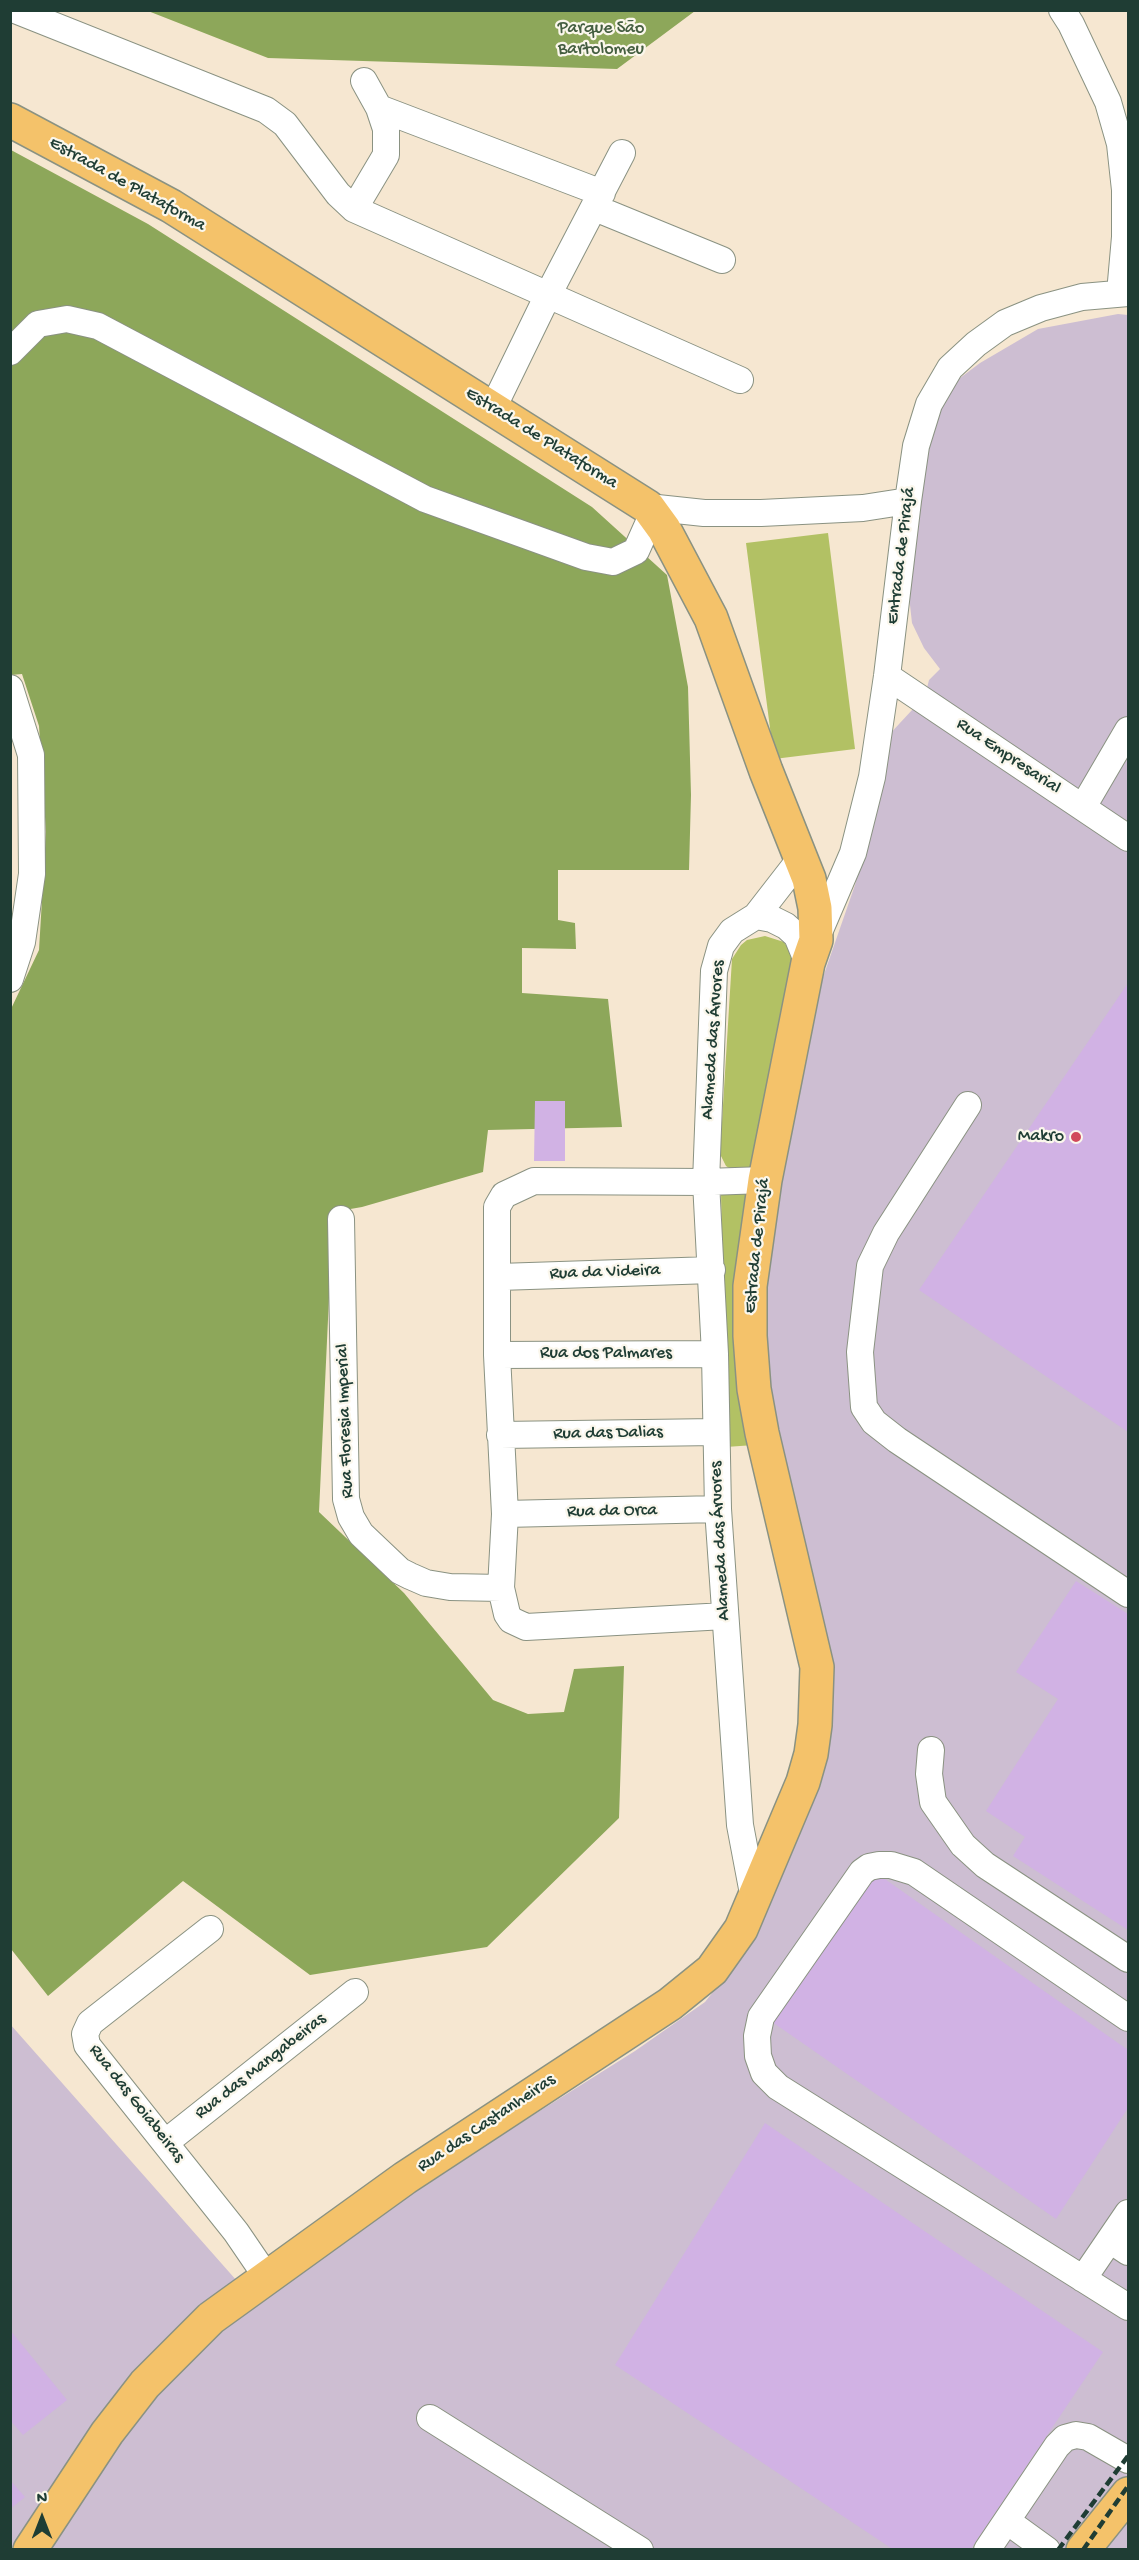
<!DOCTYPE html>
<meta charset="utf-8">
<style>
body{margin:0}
#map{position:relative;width:1139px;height:2560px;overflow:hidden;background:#f6e7d1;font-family:"Gochi Hand",sans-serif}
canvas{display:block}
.frame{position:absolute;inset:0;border:12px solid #1f3d34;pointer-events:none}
.north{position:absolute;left:12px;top:2488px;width:60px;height:60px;-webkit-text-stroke:4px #fbf7ec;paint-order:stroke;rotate:0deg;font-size:16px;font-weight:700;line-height:24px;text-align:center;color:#1f3d34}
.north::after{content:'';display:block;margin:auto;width:21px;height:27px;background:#1f3d34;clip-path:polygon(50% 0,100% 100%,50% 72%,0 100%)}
</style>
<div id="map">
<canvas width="1139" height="2560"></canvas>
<div class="frame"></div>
<div class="north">N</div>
</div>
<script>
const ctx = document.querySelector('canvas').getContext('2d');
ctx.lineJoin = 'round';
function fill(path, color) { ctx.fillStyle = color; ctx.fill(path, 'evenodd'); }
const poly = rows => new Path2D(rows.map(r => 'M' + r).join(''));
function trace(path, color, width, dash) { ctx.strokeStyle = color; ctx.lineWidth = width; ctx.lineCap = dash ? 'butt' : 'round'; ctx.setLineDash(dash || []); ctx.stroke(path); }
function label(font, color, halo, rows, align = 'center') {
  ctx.font = font + ' "Gochi Hand",sans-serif'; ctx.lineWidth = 4.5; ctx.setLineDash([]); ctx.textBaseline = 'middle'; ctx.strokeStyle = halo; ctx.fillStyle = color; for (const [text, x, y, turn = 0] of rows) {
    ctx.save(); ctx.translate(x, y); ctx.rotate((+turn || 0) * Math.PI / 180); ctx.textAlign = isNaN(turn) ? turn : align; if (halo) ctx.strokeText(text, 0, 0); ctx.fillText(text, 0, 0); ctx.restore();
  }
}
const industrial = poly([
 [1118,314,1128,315,1128,2549,11,2549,10,2024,237,2281,369,2223,492,2141,635,2051,705,2002,732,1968,820,1753,760,1380,756,1296,821,983,855,885,874,805,887,737,925,696,929,680,940,669,924,648,912,623,909,596,926,453,933,424,947,397,960,378,980,363,1038,329]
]);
const green = poly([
 [828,533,855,749,774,759,746,543],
 [765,936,784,942,795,959,754,1168,732,1170,726,1166,720,1154,732,959,741,945,747,940],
 [753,1191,754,1445,726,1447,721,1193]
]);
const forest = poly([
 [148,11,695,11,617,69,268,58],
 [11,150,148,224,592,507,667,575,688,687,691,795,689,870,558,870,558,920,575,923,576,949,522,948,522,993,608,999,622,1127,488,1130,483,1172,362,1207,333,1212,319,1512,404,1593,493,1700,528,1714,564,1712,574,1669,624,1666,619,1818,487,1947,310,1975,183,1881,48,1996,11,1949,10,1011,39,950,46,832,39,726,22,674,11,675]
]);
const building = poly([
 [1128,983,1128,1432,919,1290],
 [535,1101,565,1101,565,1161,534,1161],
 [1076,1581,1128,1614,1128,1930,1013,1856,1025,1837,986,1811,1058,1699,1016,1672],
 [872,1870,1128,2050,1128,2108,1056,2219,765,2017],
 [765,2123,1103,2352,970,2550,894,2550,615,2365],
 [10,2330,67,2400,23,2435,10,2420],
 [10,2480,25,2497,10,2509]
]);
const minor = poly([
 [15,10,266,110,285,124,338,194,354,209,740,380],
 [1062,10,1071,24,1108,102,1120,144,1125,190,1125,237,1120,293],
 [379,108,602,193],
 [595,208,722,260],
 [354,209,386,155,386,129,379,108,364,81],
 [10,352,38,324,67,319,98,326,425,499,586,557,613,562,636,551,653,513],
 [493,408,548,295,622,153],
 [648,507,704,513,761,513,863,508,908,501],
 [887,676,1128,838],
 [10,688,31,755,32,874,22,942,10,979],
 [1083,807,1128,730],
 [756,916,772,919,786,926,797,936,808,963],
 [817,937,853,853,872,777,887,676,908,501,916,446,929,404,950,368,976,344,1005,323,1041,308,1082,297,1128,293],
 [968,1105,886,1233,870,1266,860,1352,864,1407,874,1422,897,1440,1128,1594],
 [341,1219,346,1499,351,1517,361,1534,400,1571,410,1576,426,1583,450,1587,501,1588],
 [499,1277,712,1270],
 [497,1355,715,1354],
 [500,1435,716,1432],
 [505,1514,718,1509],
 [725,1616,526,1627,511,1620,507,1614,501,1588,505,1514,497,1355,497,1207,504,1195,534,1181,706,1182,765,1180],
 [931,1750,929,1774,933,1802,963,1845,985,1865,1128,1959],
 [754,1899,740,1825,718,1509,715,1354,706,1182,714,971,721,946,732,931,756,916,801,858],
 [210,1929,90,2023,85,2034,87,2045,236,2232,266,2276],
 [1128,2018,914,1872,891,1865,879,1865,869,1867,862,1872,761,2017,757,2036,758,2056,764,2073,778,2087,1128,2307],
 [166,2142,355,1992],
 [1110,2240,1128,2252],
 [1083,2279,1128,2213],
 [430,2418,640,2550],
 [1007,2521,1047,2550],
 [987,2550,1057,2446,1065,2438,1076,2435,1088,2437,1128,2460]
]);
const major = poly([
 [10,120,171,206,648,507,664,529,711,618,766,771,809,879,815,908,816,940,808,963,765,1180,750,1286,750,1336,754,1389,762,1433,817,1667,815,1725,811,1754,803,1782,741,1929,712,1970,670,2004,405,2178,211,2318,145,2384,107,2433,30,2550],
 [1083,2550,1128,2494]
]);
const rail = poly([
 [1058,2550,1128,2456],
 [1083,2550,1128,2486]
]);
const markers = [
 [1076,1137,6,"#d1495b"]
];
const parkNames = [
 ["Parque São",601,29],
 ["Bartolomeu",601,50]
];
const streetNames = [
 ["Estrada de Plataforma",127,185,29],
 ["Estrada de Plataforma",541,439,32],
 ["Entrada de Pirajá",902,556,-83],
 ["Rua Empresarial",1008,757,34],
 ["Alameda das Árvores",714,1040,-86],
 ["Estrada de Pirajá",758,1246,-84],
 ["Rua da Videira",605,1273,-2],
 ["Rua dos Palmares",606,1354],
 ["Rua Floresia Imperial",346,1421,-92],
 ["Rua das Dalias",608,1434,-1],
 ["Rua da Orca",612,1512,-1],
 ["Alameda das Árvores",721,1541,-93],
 ["Rua das Mangabeiras",261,2067,-38],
 ["Rua das Goiabeiras",136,2104,52],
 ["Rua das Castanheiras",487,2124,-34]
];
const poiNames = [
 ["Makro",1064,1137]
];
fill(industrial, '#cdbed2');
fill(green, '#b2c164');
fill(forest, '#8da75a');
fill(building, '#d1b2e4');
trace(minor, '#8a9282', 28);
trace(major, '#8a9282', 36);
trace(minor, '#fff', 26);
trace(major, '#f4c26a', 33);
trace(rail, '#1f3d34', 4.5, [9, 4.5]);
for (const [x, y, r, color] of markers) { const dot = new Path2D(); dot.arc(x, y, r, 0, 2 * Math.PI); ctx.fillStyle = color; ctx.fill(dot); trace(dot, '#fbf7ec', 2); }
label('18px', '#445e40', '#fbf7ec', parkNames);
label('18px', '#1f3d34', '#fbf7ec', streetNames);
label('18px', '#1f3d34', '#fbf7ec', poiNames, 'right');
</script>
